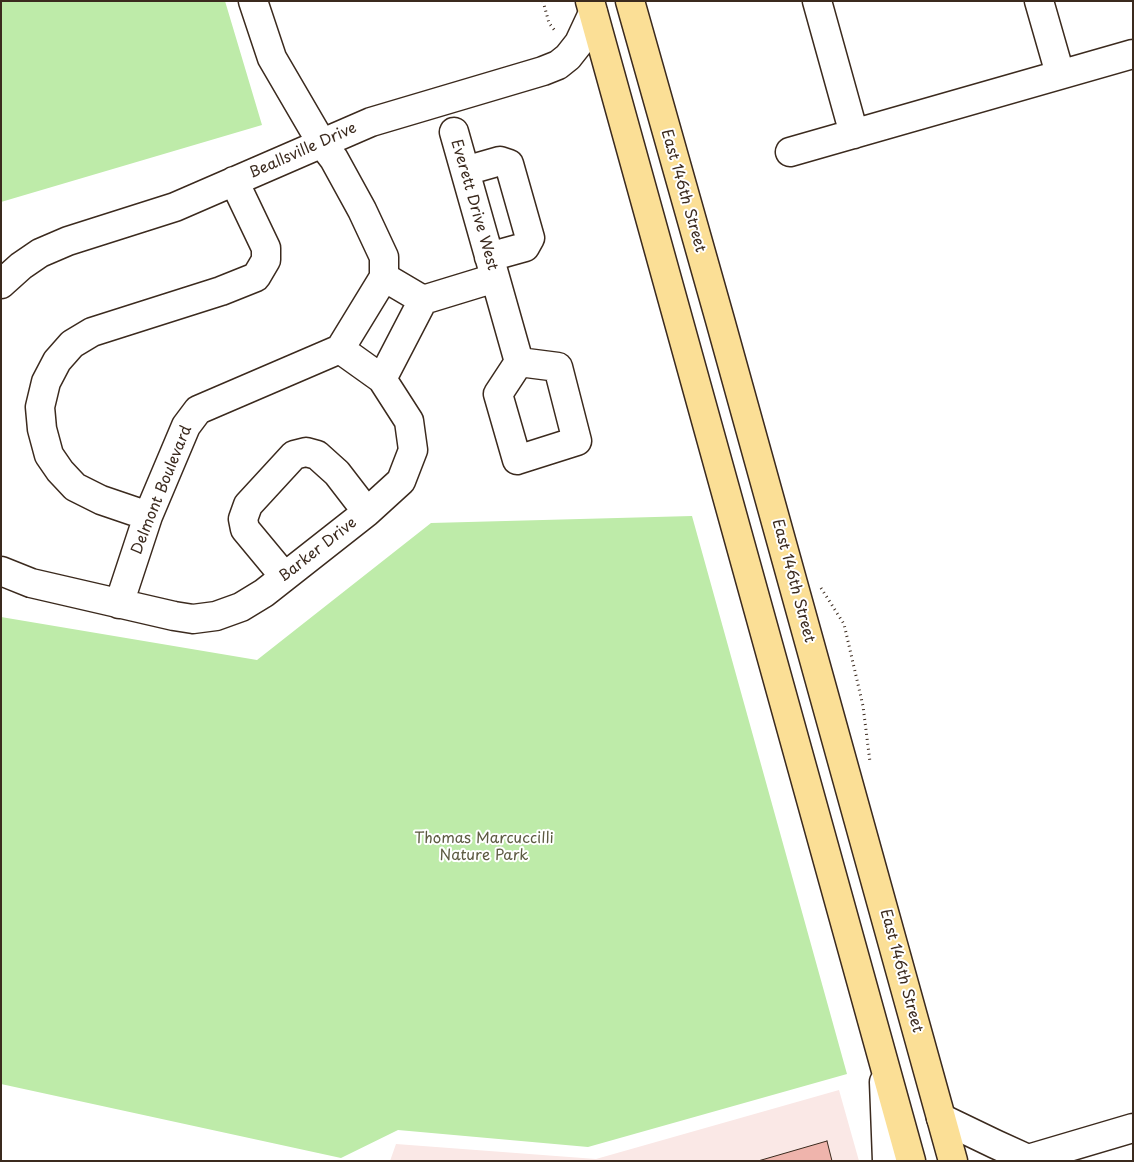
<!DOCTYPE html>
<style>
body{margin:0}
#map{position:relative;width:1134px;height:1162px;overflow:hidden;background:#fff;font-family:"Playpen Sans",sans-serif}
canvas{display:block}
.frame{position:absolute;inset:0;border:2px solid #3b2a1e;pointer-events:none}
</style>
<div id="map">
<canvas width="1134" height="1162"></canvas>
<div class="frame"></div>
</div>
<script>
const ctx = document.querySelector('canvas').getContext('2d');
ctx.lineJoin = 'round';
function fill(path, color) { ctx.fillStyle = color; ctx.fill(path, 'evenodd'); }
const poly = rows => new Path2D(rows.map(r => 'M' + r).join(''));
function trace(path, color, width, dash) { ctx.strokeStyle = color; ctx.lineWidth = width; ctx.lineCap = dash ? 'butt' : 'round'; ctx.setLineDash(dash || []); ctx.stroke(path); }
function label(font, color, halo, rows, align = 'center') {
  ctx.font = font + ' "Playpen Sans",sans-serif'; ctx.lineWidth = 4; ctx.setLineDash([]); ctx.textBaseline = 'middle'; ctx.strokeStyle = halo; ctx.fillStyle = color; for (const [text, x, y, turn = 0] of rows) {
    ctx.save(); ctx.translate(x, y); ctx.rotate((+turn || 0) * Math.PI / 180); ctx.textAlign = isNaN(turn) ? turn : align; if (halo) ctx.strokeText(text, 0, 0); ctx.fillText(text, 0, 0); ctx.restore();
  }
}
const built = poly([
 [839,1090,859,1161,390,1161,396,1144,596,1159]
]);
const green = poly([
 [1,1,225,1,262,125,1,202],
 [692,516,847,1074,588,1147,398,1130,341,1158,1,1084,1,617,257,660,431,523]
]);
const building = poly([
 [827,1141,832,1161,758,1161,827,1141]
]);
const path = poly([
 [543,1,549,23,556,32],
 [821,588,844,624,863,706,870,762]
]);
const minor = poly([
 [253,1,272,58,321,142,334,159,362,210,384,257,384,277,340,349],
 [817,1,854,134],
 [1039,1,1060,74],
 [454,132,519,362,498,394,517,460,577,441,558,367,519,362],
 [790,152,1133,54],
 [465,171,500,161,509,164,530,238,525,247,489,257],
 [384,277,423,300],
 [1,284,21,266,40,253,68,241,175,207,371,122,543,71,558,65,568,57,579,43,593,13],
 [423,300,495,278],
 [340,349,382,379,423,300],
 [148,516,101,500,75,487,60,471,49,455,42,429,40,407,46,382,57,361,72,344,92,332,221,291,256,277,266,260,266,248,234,181],
 [1,571,31,583,174,616,193,619,216,616,241,607,264,593,367,512,401,481,413,450,409,421,382,379],
 [284,576,245,529,243,519,248,505,294,455,306,452,317,455,337,473,367,512],
 [119,604,148,516,186,426,198,410,340,349],
 [884,1082,887,1161],
 [941,1118,995,1144,1028,1159],
 [1026,1161,1028,1159,1133,1128]
]);
const major = poly([
 [590,1,911,1161],
 [630,1,720,320,953,1161]
]);
const streetNames = [
 ["Beallsville Drive",303,151,-24],
 ["East 146th Street",683,191,74],
 ["Everett Drive West",474,205,74],
 ["Delmont Boulevard",162,490,-68],
 ["Barker Drive",318,550,-38],
 ["East 146th Street",793,581,75],
 ["East 146th Street",901,971,75]
];
const parkNames = [
 ["Thomas Marcuccilli",484,839],
 ["Nature Park",484,856]
];
fill(built, '#fae8e6');
fill(green, '#beeba9');
fill(building, '#efb4ac');
trace(building, '#3b2a1e', 1);
trace(minor, '#3b2a1e', 31);
trace(major, '#3b2a1e', 31);
trace(path, '#3b2a1e', 3, [1, 4]);
trace(minor, '#fff', 28);
trace(major, '#fbdf96', 28);
label('15px', '#3b2a1e', '#fff', streetNames);
label('15px', '#5c5a41', '#fff', parkNames);
</script>
